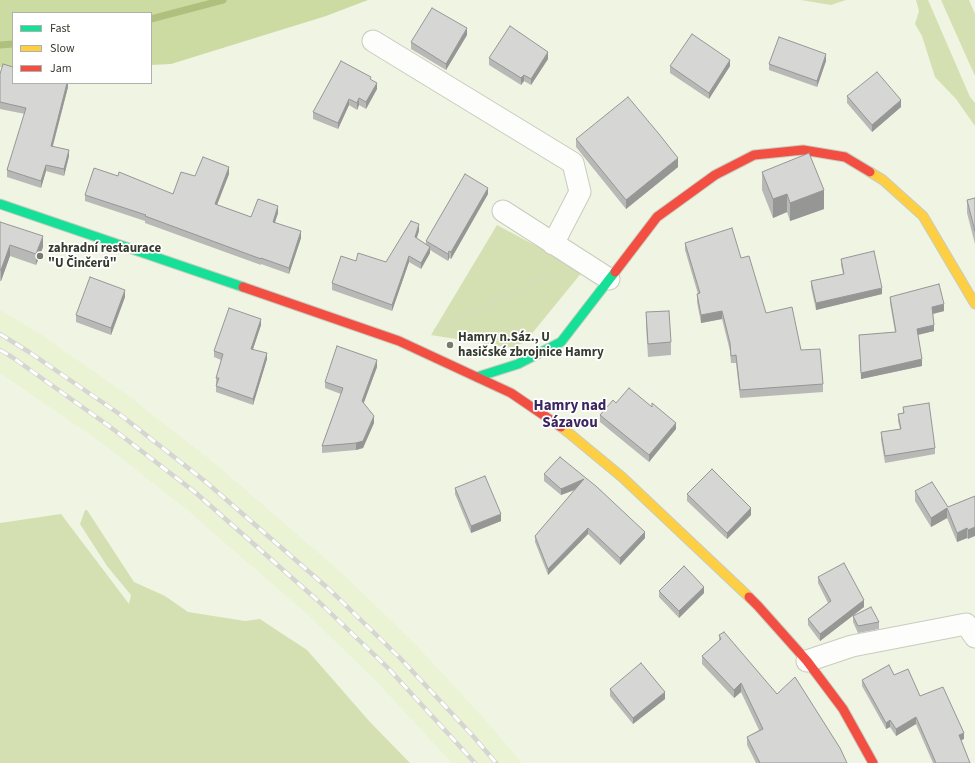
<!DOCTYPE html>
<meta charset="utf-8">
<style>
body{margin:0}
#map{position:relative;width:975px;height:763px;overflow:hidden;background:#eff4e3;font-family:"Source Sans 3",sans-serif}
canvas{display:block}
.legend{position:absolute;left:12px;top:12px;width:140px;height:72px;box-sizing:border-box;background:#fff;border:1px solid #afb1ab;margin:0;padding:5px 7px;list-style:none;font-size:12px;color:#373b2e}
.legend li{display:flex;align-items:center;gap:8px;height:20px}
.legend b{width:20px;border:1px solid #afb1ab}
</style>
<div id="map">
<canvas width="975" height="763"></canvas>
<ul class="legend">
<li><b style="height:5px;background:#16e098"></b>Fast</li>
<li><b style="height:5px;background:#ffcf43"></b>Slow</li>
<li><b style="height:5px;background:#f24e42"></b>Jam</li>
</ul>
</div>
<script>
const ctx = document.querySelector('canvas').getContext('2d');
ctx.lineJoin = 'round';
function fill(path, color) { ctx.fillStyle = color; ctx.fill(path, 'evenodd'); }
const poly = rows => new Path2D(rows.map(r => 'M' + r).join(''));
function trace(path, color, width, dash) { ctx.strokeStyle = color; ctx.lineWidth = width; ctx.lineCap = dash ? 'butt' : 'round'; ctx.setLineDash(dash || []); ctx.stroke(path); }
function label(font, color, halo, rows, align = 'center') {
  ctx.font = font + ' "Source Sans 3",sans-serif'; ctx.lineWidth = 3.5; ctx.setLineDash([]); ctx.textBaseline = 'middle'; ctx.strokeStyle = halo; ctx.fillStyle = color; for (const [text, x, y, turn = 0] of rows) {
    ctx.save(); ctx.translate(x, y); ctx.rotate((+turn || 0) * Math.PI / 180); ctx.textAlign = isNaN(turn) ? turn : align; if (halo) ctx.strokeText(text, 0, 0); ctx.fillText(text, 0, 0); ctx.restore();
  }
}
const built = poly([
 [0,310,40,334,130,397,219,467,344,575,415,644,488,723,522,763,452,763,376,681,307,614,185,508,98,440,0,373]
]);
const green = poly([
 [801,0,846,0,831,5],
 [916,0,928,0,970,97,975,103,975,126,956,99,935,77,922,36,915,24,919,11],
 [941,0,969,0,975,14,975,76],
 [497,225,583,271,525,342,512,348,431,335],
 [85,510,87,510,134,582,165,596,188,612,245,621,260,619,275,629,307,650,370,722,410,763,0,763,0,523,61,514,129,604,131,595,107,566,80,524]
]);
const forest = poly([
 [0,0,368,0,326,16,171,64,151,65,151,13,13,13,13,67,0,67]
]);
const stream = poly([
 [151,19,223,0],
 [0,45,13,44]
]);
const path = poly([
 [434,330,556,272]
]);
const street = poly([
 [373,41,573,163,580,192,553,244],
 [503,211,609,279],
 [807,661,852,646,966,624,975,637]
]);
const fast = poly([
 [0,204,243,287],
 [477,377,518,364,561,342,615,272]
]);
const slow = poly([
 [870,172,883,180,923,216,975,304],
 [561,427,570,434,622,477,749,597]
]);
const jam = poly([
 [615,272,657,217,715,175,754,155,803,150,845,157,870,172],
 [243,287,399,341,511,393,561,427],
 [749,597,758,606,807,661,843,709,873,763]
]);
const rail = poly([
 [0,334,29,352,118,413,206,482,330,590,400,658,473,736,496,763],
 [0,350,12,357,109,426,196,493,316,599,388,668,475,763]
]);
const wall = poly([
 [467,35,446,70,411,49,411,42],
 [489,58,548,59,531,85,524,81,521,85,489,65],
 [826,61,817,87,769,70,769,64],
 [670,66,730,66,709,99,670,73],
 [0,74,68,83,68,87,53,146,69,156,64,176,46,171,41,188,7,177,7,170,25,114,0,109],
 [371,80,377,89,366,109,359,105,357,110,349,105,338,129,313,119,313,112],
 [847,96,901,107,872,132,847,103],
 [576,139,678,167,626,209,576,147],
 [762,172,824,209,790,221,787,212,773,218,762,190],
 [229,174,217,205,251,217,278,213,275,222,301,238,289,274,261,264,261,265,145,223,145,221,85,201,85,195,118,176,173,194,195,176],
 [488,194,451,259,449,258,448,261,430,250,430,253,421,269,409,262,392,311,332,290,332,283,356,261,386,262,419,231,416,238,426,244,426,241],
 [975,198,975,244,967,213,967,200],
 [0,222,43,247,36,265,10,256,1,281,0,281],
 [685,243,741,258,766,313,801,350,823,384,823,392,740,398,736,363,731,363,730,351,722,319,701,323,697,302,697,294,698,294,685,250],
 [841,259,882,294,816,310,811,287,811,281,843,274,841,265],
 [125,297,111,335,76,322,76,315],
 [890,297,944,311,933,314,934,331,918,335,922,366,861,379,859,335,895,332,890,303],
 [646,312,671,342,671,355,648,357,646,325],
 [261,325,253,349,267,359,253,405,216,392,216,378,221,360,214,357,214,351],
 [377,367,363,403,374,423,363,448,356,450,322,453,322,446,341,394,325,388,325,382],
 [616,403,676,429,649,462,600,422,600,415],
 [903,407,935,448,935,454,885,463,881,439,881,432,900,429,898,421,898,414,903,413],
 [560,457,645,538,620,565,588,534,548,575,535,542,535,536,575,490,561,495,544,481,544,474],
 [455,488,501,521,471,533,455,494],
 [915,491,948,507,975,496,968,539,967,538,957,542,947,518,931,527,915,501],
 [687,494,751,515,727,539,687,501],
 [818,577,864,607,820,641,808,625,808,619,828,603,818,583],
 [659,591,704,593,679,618,659,597],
 [853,616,879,622,879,629,858,633,853,622],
 [719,635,777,694,847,763,756,763,747,745,747,737,759,730,741,692,734,698,702,664,702,656,719,641],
 [894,675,920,696,964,739,961,740,970,763,933,763,916,724,896,736,890,727,886,729,862,686,862,680],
 [610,689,665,699,633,724,610,696]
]);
const shadedWall = poly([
 [467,28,467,35,446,70,446,64],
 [548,52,548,59,531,85,531,79],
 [826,54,826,61,817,87,817,81],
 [730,60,730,66,709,99,709,93],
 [524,75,524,81,521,85,521,78],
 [67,83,68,83,68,87,51,152,51,146],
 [377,83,377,89,366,109,366,102],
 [359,98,359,105,357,110,357,103],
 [349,99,349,105,338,129,338,123],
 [901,100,901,107,872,132,872,125],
 [69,150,69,156,64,176,64,169],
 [678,158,678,167,626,209,626,200],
 [46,165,46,171,41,188,41,181],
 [229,167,229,174,215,210,215,204],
 [488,188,488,194,451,259,451,252],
 [824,190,824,209,790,221,790,203],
 [787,194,787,212,773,218,773,199],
 [278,206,278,213,273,228,273,222],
 [419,224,419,231,415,244,415,237],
 [301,231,301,238,289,274,289,268],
 [43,236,43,247,36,265,36,254],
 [10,245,10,256,1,281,1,270],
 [430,247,430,253,421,269,421,263],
 [449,251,449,258,448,261,448,254],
 [409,256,409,262,392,311,392,305],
 [882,288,882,294,816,310,816,303],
 [125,290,125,297,111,335,111,328],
 [944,304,944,311,932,314,932,307],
 [722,311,722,319,701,323,701,315],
 [261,319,261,325,251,355,251,349],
 [934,325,934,331,917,335,917,329],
 [267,353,267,359,253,405,253,399],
 [922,359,922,366,861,379,861,373],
 [377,360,377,367,362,408,362,401],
 [374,416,374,423,363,448,356,450,356,443],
 [676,423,676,429,649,462,649,455],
 [584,479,584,486,561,495,561,489],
 [751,508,751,515,727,539,727,533],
 [947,508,947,518,931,527,931,518],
 [501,514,501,521,471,533,471,526],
 [975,527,975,536,968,539,968,530],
 [588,528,588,534,548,575,548,569],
 [967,528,967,538,957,542,957,533],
 [645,532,645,538,620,565,620,558],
 [704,587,704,593,679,618,679,611],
 [864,600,864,607,820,641,820,634],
 [741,683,741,692,734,698,734,690],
 [665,692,665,699,633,724,633,718],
 [916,717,916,724,896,736,896,729],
 [890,720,890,727,886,729,886,723],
 [964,733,964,739,959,741,959,735]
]);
const building = poly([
 [432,8,467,28,446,64,411,42,432,8],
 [510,26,548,52,531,79,524,75,521,78,489,58,510,26],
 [692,34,730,60,709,93,670,66,692,34],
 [779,37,826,54,817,81,769,64,779,37],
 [341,61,371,77,370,79,377,83,366,102,359,98,357,103,349,99,338,123,313,112,341,61],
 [3,64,13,67,13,83,67,83,51,146,69,150,64,169,46,165,41,181,7,170,26,108,0,102,0,74,3,64],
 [877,72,901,100,872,125,847,96,877,72],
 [628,97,659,134,678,158,626,200,576,139,628,97],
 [809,153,824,190,790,203,787,194,773,199,762,172,809,153],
 [203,157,229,167,215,204,251,217,258,199,278,206,273,222,301,231,289,268,261,258,261,259,145,216,146,215,85,195,94,168,118,176,119,172,173,194,181,172,195,176,203,157],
 [465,174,488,188,451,252,449,251,448,254,426,241,465,174],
 [975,198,975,231,967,200,975,198],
 [411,221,419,224,415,237,430,247,421,263,409,256,392,305,332,283,341,256,356,261,358,253,386,262,411,221],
 [0,222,43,236,36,254,10,245,1,270,0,270,0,222],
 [732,228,741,258,749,256,766,313,792,307,801,350,820,349,823,384,740,390,736,355,731,356,730,343,722,311,701,315,697,294,700,293,685,243,732,228],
 [874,251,882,288,816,303,811,281,844,274,841,259,874,251],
 [90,277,125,290,111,328,76,315,90,277],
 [939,284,944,304,932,307,934,325,917,329,922,359,861,373,859,335,896,332,890,297,939,284],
 [229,308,261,319,251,349,267,353,253,399,216,386,219,378,216,378,223,354,214,351,229,308],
 [669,311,671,342,648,344,646,312,669,311],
 [337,346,377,360,362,401,374,416,363,441,356,443,322,446,343,388,325,382,337,346],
 [629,388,652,407,652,403,676,423,649,455,600,415,613,400,616,403,629,388],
 [929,403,935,448,885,456,881,432,901,429,898,414,904,413,903,407,929,403],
 [560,457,597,487,645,532,620,558,588,528,548,569,535,536,584,479,561,489,544,474,560,457],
 [712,469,751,508,727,533,687,494,712,469],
 [485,476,501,514,471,526,455,488,485,476],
 [932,482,948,507,975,496,975,527,968,530,967,528,957,533,947,508,931,518,915,491,932,482],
 [844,563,864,600,820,634,808,619,831,601,818,577,844,563],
 [684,566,704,587,679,611,659,591,684,566],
 [871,607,879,622,858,626,853,616,871,607],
 [724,632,777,694,795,677,840,748,847,763,760,763,747,737,763,729,741,683,734,690,702,656,721,639,719,635,724,632],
 [641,663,665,692,633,718,610,689,641,663],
 [889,665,894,675,908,669,920,696,943,687,964,733,959,735,970,763,936,763,916,717,896,729,890,720,886,723,862,680,889,665]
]);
const markers = [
 [40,256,4,"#777c6d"],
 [450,345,4,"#777c6d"]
];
const poiNames = [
 ["zahradní restaurace",48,249],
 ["\"U Činčerů\"",48,264],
 ["Hamry n.Sáz., U",458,338],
 ["hasičské zbrojnice Hamry",458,353]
];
const quarterNames = [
 ["Hamry nad",570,407],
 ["Sázavou",570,424]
];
fill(built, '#ebf3d5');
fill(green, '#d4e0b2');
fill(forest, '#ccdba2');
trace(stream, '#afc07e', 7);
trace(street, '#c8ccbe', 23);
trace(fast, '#c8ccbe', 11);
trace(slow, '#c8ccbe', 11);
trace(jam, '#c8ccbe', 11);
trace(path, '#d6d7d2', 2.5, [1, 3]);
trace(street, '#fdfdfb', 21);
trace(fast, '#16e098', 9);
trace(slow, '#ffcf43', 9);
trace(jam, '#f24e42', 9);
trace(rail, '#d5d5d1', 4.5);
trace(rail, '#fff', 3, [9]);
fill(wall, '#b8b8b7');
fill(shadedWall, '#969695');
fill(building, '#d6d6d5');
trace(building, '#969695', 1);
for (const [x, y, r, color] of markers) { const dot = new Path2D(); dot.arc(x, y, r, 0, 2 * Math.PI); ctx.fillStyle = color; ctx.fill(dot); trace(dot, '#fff', 1.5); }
label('bold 13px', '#373b2e', '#fff', poiNames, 'left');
label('bold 15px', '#3b2660', '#fff', quarterNames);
</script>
